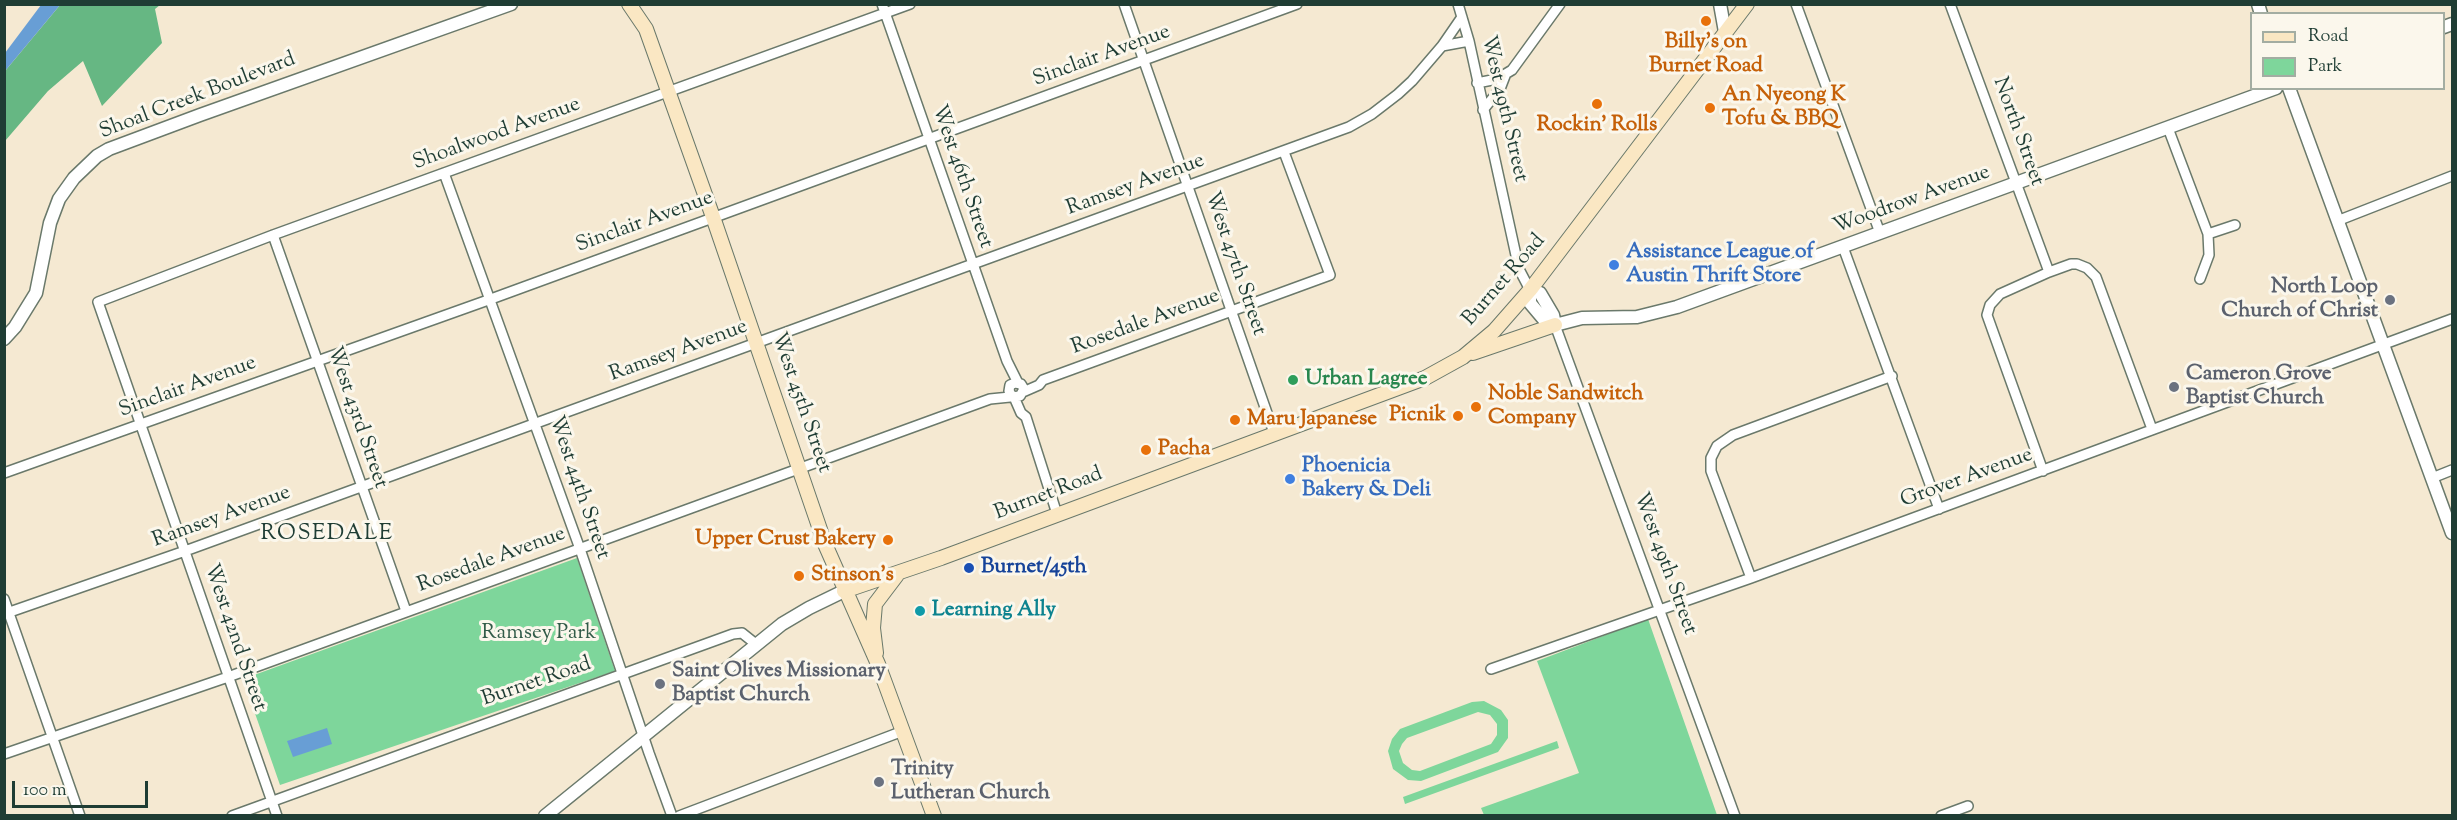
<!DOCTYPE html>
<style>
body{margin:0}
#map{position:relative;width:2457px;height:820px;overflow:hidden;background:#f5e9d2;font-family:"Sorts Mill Goudy",serif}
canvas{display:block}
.frame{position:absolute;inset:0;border:6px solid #1f3d34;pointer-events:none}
.legend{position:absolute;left:2250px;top:12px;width:195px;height:78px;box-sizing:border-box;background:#fbf7ec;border:2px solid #a3ada2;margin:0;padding:8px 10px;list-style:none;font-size:18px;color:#1f3d34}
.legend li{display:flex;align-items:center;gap:12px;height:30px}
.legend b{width:30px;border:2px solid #a3ada2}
.scale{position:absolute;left:12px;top:781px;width:136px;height:27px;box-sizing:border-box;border:3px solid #1f3d34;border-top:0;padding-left:8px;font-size:18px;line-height:21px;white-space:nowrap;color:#1f3d34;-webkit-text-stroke:4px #fbf7ec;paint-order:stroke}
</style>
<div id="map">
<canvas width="2457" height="820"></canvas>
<div class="frame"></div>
<ul class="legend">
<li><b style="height:8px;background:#fae7c3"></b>Road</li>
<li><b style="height:16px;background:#7ed69b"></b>Park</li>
</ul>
<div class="scale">100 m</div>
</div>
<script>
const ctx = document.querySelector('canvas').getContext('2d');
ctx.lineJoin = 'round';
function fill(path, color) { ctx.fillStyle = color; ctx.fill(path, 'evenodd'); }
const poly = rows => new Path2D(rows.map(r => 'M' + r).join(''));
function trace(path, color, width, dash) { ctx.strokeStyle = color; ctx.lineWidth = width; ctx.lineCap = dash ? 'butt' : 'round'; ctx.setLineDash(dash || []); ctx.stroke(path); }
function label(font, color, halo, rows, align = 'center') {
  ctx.font = font + ' "Sorts Mill Goudy",serif'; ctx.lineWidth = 6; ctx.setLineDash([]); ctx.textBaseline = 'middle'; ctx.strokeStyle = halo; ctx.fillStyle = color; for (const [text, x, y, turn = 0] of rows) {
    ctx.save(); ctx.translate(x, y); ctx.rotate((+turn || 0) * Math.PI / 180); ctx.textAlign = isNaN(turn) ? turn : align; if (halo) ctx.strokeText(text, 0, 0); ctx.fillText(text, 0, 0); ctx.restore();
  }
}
const green = poly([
 [577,558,615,671,280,785,243,679],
 [1648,619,1717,815,1484,815,1481,808,1579,773,1537,661],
 [1484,701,1501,710,1508,720,1508,738,1498,752,1421,781,1408,780,1393,769,1388,751,1392,739,1400,729,1472,702],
 [1478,712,1490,715,1497,724,1497,735,1491,744,1420,771,1412,770,1403,763,1399,751,1402,744,1407,738],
 [1557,741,1559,748,1405,804,1403,797]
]);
const forest = poly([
 [60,5,160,5,155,9,162,43,102,106,83,61,48,91,5,141,5,71]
]);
const water = poly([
 [41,5,60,5,5,71,5,53],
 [327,728,332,744,293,757,287,741]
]);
const minor = poly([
 [882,4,1007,361,1018,383],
 [1124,4,1274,433],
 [1458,4,1469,41,1519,269,1530,290],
 [1796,4,1880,233],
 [1950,4,2049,272],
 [1442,46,1462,17],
 [1477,83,1497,79,1512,70,1560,4],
 [1483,110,1500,89,1505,76],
 [2168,128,2208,234,2209,255,2200,279],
 [444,173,580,549,649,753,672,816],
 [2337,221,2452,176],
 [2208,234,2235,225],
 [273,235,406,611],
 [1843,247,1939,509],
 [1555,325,1735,816],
 [1023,392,1039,385,1043,380,1330,275,1284,152],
 [1014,397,1021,413,1026,417,1057,514],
 [2043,471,1987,315,1990,305,2000,294,2049,272,2071,264,2077,264,2087,268,2096,277,2152,429],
 [4,473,491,299,1297,4],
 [2432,478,2452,470],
 [1751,578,1711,471,1711,458,1717,446,1733,435,1892,376],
 [4,599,80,816],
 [4,614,185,551,1349,127,1372,114,1398,94,1412,81,1442,46,1469,41],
 [1491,669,1751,578,2452,319],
 [4,754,228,677,990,399,1020,396,1024,389,1021,384,1015,383,1010,385,1009,391,1012,396],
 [232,816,733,634,742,633,757,645],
 [277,816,98,302,273,235,910,4],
 [679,816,903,731],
 [1941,816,1968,806]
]);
const tertiary = poly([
 [1720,4,1725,32],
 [2258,4,2261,14],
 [2444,27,2452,24],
 [2289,88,2452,533],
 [1530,290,1540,293,1553,315,1555,325,1546,322,1530,303,1530,290],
 [1555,325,1582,318,1637,317,1677,307,2276,88],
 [4,339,15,327,36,293,50,223,59,199,74,178,97,156,109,149,200,115,511,4],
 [545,816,782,624,809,608,844,591]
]);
const secondary = poly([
 [629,4,646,29,713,217,825,544,878,664,934,816],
 [1473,353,1555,325],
 [844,591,941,558,1425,378,1463,357,1494,331,1530,290,1747,4],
 [876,653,873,628,875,604,897,575]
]);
const markers = [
 [1706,21,6,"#e8710a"],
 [1597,104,6,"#e8710a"],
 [1710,108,6,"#e8710a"],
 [1614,265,6,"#3f7fe0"],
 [2390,300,6,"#6b7280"],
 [1293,380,6,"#2e9e5b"],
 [2174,387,6,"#6b7280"],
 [1476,407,6,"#e8710a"],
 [1458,416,6,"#e8710a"],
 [1235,420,6,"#e8710a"],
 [1146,450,6,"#e8710a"],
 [1290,479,6,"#3f7fe0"],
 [888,540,6,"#e8710a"],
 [969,568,6,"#1a4fb4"],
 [799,576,6,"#e8710a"],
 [920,611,6,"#0f9aa8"],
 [660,684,6,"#6b7280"],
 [879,782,6,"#6b7280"]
];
const foodNames = [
 ["Billy's on",1706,43,"center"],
 ["Burnet Road",1706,67,"center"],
 ["An Nyeong K",1722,96],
 ["Tofu & BBQ",1722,120],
 ["Rockin' Rolls",1597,126,"center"],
 ["Noble Sandwitch",1488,395],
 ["Company",1488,419],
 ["Picnik",1446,416,"right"],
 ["Maru Japanese",1247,420],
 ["Pacha",1158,450],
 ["Upper Crust Bakery",876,540,"right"],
 ["Stinson's",811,576]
];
const streetNames = [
 ["Sinclair Avenue",1102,57,-20],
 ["Shoal Creek Boulevard",198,97,-21],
 ["West 49th Street",1503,109,77],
 ["North Street",2017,132,70],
 ["Shoalwood Avenue",497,135,-20],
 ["West 46th Street",961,177,71],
 ["Ramsey Avenue",1136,186,-20],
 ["Woodrow Avenue",1912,201,-20],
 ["Sinclair Avenue",645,223,-20],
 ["West 47th Street",1234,264,71],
 ["Burnet Road",1505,281,-49],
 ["Rosedale Avenue",1146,323,-20],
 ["Ramsey Avenue",679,352,-20],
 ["Sinclair Avenue",188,388,-20],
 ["West 45th Street",800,403,71],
 ["West 43rd Street",356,418,71],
 ["Grover Avenue",1967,479,-20],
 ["West 44th Street",578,488,71],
 ["Burnet Road",1049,495,-21],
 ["Ramsey Avenue",222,518,-20],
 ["Rosedale Avenue",492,561,-20],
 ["West 49th Street",1664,564,70],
 ["West 42nd Street",234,638,71],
 ["Burnet Road",537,683,-19]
];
const shopNames = [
 ["Assistance League of",1626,253],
 ["Austin Thrift Store",1626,277],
 ["Phoenicia",1302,467],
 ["Bakery & Deli",1302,491]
];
const worshipNames = [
 ["North Loop",2378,288,"right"],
 ["Church of Christ",2378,312,"right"],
 ["Cameron Grove",2186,375],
 ["Baptist Church",2186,399],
 ["Saint Olives Missionary",672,672],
 ["Baptist Church",672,696],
 ["Trinity",891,770],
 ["Lutheran Church",891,794]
];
const leisureNames = [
 ["Urban Lagree",1305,380]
];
const transitNames = [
 ["Burnet/45th",981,568]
];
const cultureNames = [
 ["Learning Ally",932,611]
];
const parkNames = [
 ["Ramsey Park",539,634]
];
const neighbourhoodNames = [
 ["ROSEDALE",327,535]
];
fill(green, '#7ed69b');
fill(forest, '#66b783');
fill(water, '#689ed5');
trace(minor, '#6a796b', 12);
trace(tertiary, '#6a796b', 15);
trace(secondary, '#6a796b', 16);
trace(minor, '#fff', 9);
trace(tertiary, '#fff', 12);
trace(secondary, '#fae7c3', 14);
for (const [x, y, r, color] of markers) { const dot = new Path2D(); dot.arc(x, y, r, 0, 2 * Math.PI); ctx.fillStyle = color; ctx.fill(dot); trace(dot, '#fbf7ec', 2); }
label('bold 21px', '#c56008', '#fbf7ec', foodNames, 'left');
label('21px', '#1f3d34', '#fbf7ec', streetNames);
label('bold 21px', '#366cbe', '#fbf7ec', shopNames, 'left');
label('bold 21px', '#5b616d', '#fbf7ec', worshipNames, 'left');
label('bold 21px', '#27864d', '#fbf7ec', leisureNames, 'left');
label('bold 21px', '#164399', '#fbf7ec', transitNames, 'left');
label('bold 21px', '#0d838f', '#fbf7ec', cultureNames, 'left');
label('21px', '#325c49', '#fbf7ec', parkNames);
ctx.letterSpacing = '1.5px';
label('22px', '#1f3d34', '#fbf7ec', neighbourhoodNames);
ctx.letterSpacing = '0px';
</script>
